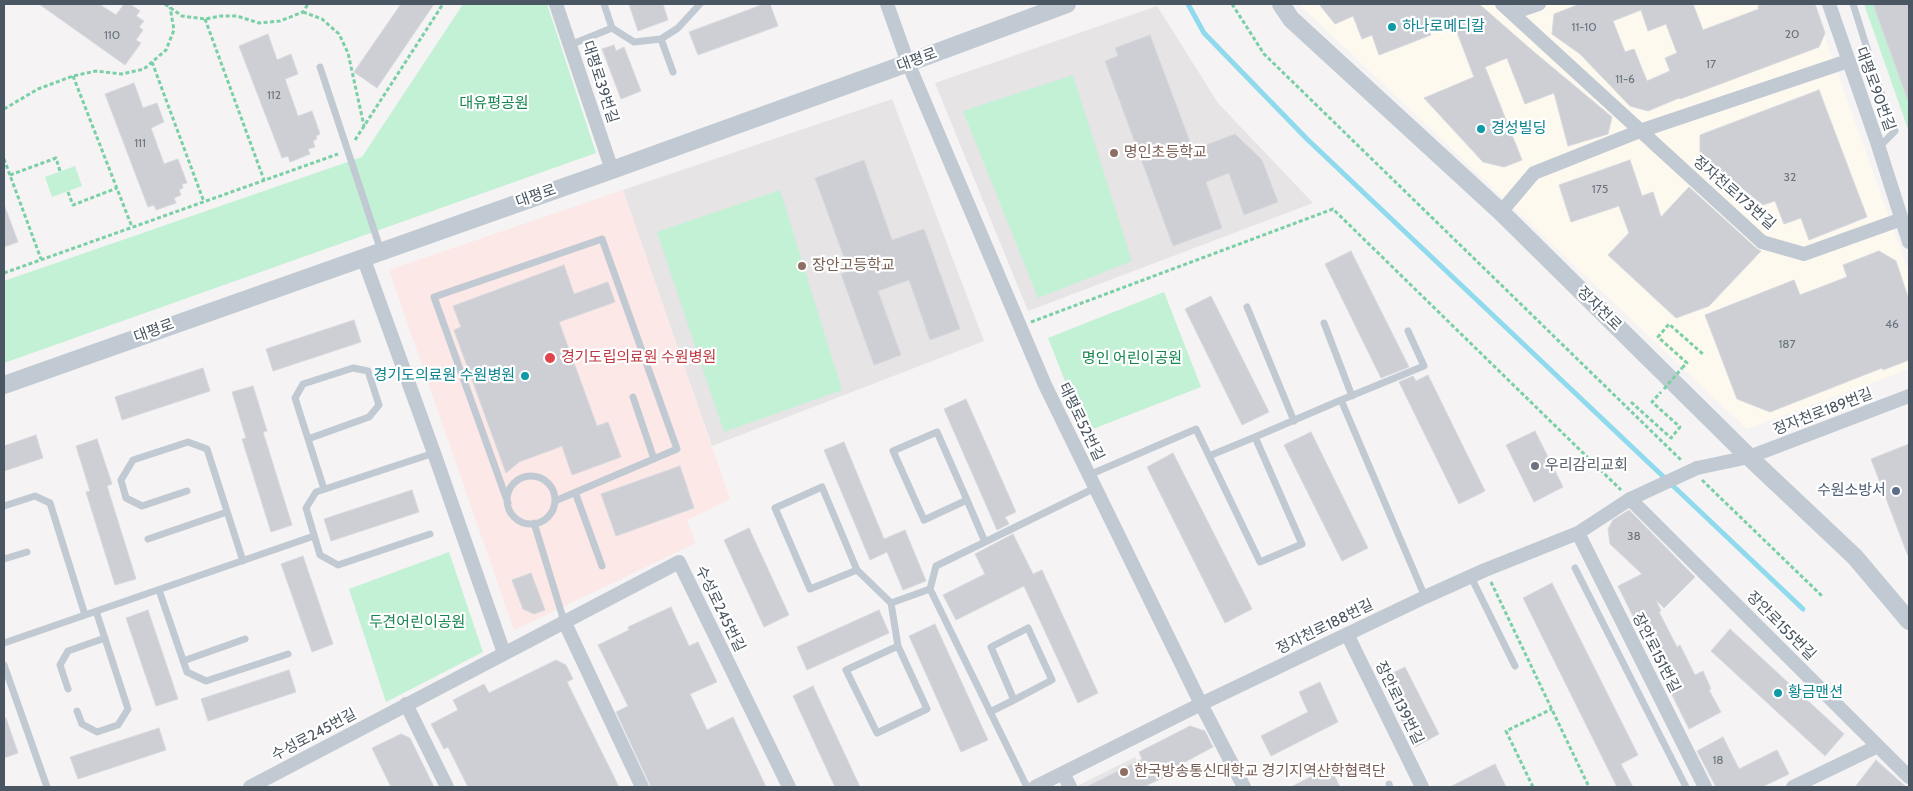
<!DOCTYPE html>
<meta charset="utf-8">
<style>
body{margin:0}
#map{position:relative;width:1913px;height:791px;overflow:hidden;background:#f5f3f3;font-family:Cabin,sans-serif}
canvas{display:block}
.frame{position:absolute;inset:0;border:5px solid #4a5661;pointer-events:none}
</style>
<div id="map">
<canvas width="1913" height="791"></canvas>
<div class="frame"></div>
</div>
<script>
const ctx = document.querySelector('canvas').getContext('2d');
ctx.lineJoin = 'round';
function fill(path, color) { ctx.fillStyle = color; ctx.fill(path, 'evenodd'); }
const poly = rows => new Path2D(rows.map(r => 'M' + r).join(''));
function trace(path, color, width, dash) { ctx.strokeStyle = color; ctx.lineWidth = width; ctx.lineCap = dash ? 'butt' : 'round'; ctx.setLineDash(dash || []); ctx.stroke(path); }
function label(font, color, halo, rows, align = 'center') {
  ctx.font = font + ' Cabin,"Noto Sans KR",sans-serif'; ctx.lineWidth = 4.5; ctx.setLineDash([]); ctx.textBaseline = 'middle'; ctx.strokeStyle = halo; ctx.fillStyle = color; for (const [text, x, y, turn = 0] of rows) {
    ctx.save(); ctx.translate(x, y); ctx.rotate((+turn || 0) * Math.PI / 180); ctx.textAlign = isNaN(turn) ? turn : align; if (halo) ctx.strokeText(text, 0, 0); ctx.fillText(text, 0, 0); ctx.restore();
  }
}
const commercial = poly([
 [1301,4,1813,4,1909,273,1909,369,1747,429,1304,9]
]);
const education = poly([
 [1157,6,1218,103,1313,203,1028,311,935,83],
 [892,99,984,341,712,446,623,190],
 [1135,757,1150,787,1075,787]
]);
const medical = poly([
 [623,190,730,499,687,520,696,543,514,630,389,270]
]);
const green = poly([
 [463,4,547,4,596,153,4,363,4,281,362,157],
 [1864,4,1909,4,1909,132],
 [1073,75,1132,261,1038,298,963,111],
 [75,166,82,186,52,197,45,177],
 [780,190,842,390,724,432,657,232],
 [1164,292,1201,387,1085,432,1048,338],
 [449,552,483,652,386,702,349,589]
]);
const stream = poly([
 [1188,4,1204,33,1307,139,1803,609]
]);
const building = poly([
 [39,4,99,4,116,15,124,4,130,4,140,11,136,16,144,21,139,27,143,30,136,40,141,43,125,65,39,4],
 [401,4,434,4,377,88,354,72,401,4],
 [629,4,663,4,668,20,638,31,629,4],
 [764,4,770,4,778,26,698,55,689,32,764,4],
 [1319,4,1479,4,1534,52,1612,117,1608,134,1568,146,1554,93,1525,104,1507,58,1485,67,1522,160,1504,167,1483,162,1424,98,1474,77,1452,19,1428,29,1431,35,1379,55,1372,35,1362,39,1353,16,1335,24,1319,4],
 [1580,4,1693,4,1703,30,1759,9,1758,6,1765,4,1815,4,1825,33,1819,47,1680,99,1679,98,1648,111,1630,106,1580,54,1552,34,1554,14,1580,4],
 [1641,10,1648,31,1666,24,1677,53,1665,58,1670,71,1647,81,1634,49,1625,52,1613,21,1641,10],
 [1873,4,1909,4,1909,101,1908,101,1873,4],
 [268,34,277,60,291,54,298,74,285,79,298,116,312,111,320,134,316,136,317,139,313,141,315,147,308,149,310,154,290,162,288,156,282,158,239,46,268,34],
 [1150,35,1193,150,1235,134,1262,160,1278,202,1244,215,1229,173,1206,182,1222,228,1173,246,1105,61,1118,56,1115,48,1150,35],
 [614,45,616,51,624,47,641,91,621,99,602,49,614,45],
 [134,83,143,108,157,103,164,122,151,128,164,164,178,159,187,183,182,184,183,188,179,190,181,195,174,198,176,203,156,210,154,205,148,207,105,94,134,83],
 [1819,90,1867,217,1809,240,1801,218,1784,224,1775,201,1763,205,1700,154,1700,135,1819,90],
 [864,160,892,240,924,229,960,329,930,340,909,280,878,291,901,355,874,365,841,274,849,271,815,178,864,160],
 [1630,160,1642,196,1653,192,1661,217,1689,187,1756,248,1761,251,1709,306,1676,318,1608,255,1629,233,1619,206,1571,222,1559,185,1630,160],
 [5,207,18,242,4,247,4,208,5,207],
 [1351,251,1409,367,1381,378,1325,264,1351,251],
 [1879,251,1896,261,1909,300,1909,360,1883,370,1882,368,1770,412,1737,399,1705,315,1794,280,1800,295,1847,277,1843,265,1879,251],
 [564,265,574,294,608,282,615,302,559,322,597,426,608,422,621,457,572,475,562,446,519,462,506,473,454,330,461,327,453,306,564,265],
 [1211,296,1269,412,1242,425,1185,309,1211,296],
 [354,320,361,342,273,371,266,349,354,320],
 [203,368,210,391,122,420,115,397,203,368],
 [1428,375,1485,491,1459,504,1399,382,1413,376,1416,381,1428,375],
 [253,386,267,431,263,432,292,525,271,532,242,439,246,438,232,392,253,386],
 [966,399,1016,512,1005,517,1009,524,997,530,944,409,966,399],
 [1535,431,1563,487,1534,502,1506,445,1535,431],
 [1311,432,1368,548,1342,561,1284,445,1311,432],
 [36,435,43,458,4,471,4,446,36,435],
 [97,439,112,484,107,486,136,579,115,585,86,492,90,491,76,446,97,439],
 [844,442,884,539,905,530,926,581,903,590,887,552,870,560,824,450,844,442],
 [1909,444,1909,556,1908,556,1871,459,1909,444],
 [1173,453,1252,609,1225,623,1147,467,1173,453],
 [680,466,694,508,616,536,601,494,680,466],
 [412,490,419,512,331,541,324,519,412,490],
 [1629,510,1695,577,1664,608,1656,600,1661,611,1659,612,1677,647,1680,645,1695,675,1703,671,1711,689,1709,690,1721,712,1689,729,1618,586,1642,574,1610,544,1608,529,1613,520,1629,510],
 [749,528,789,615,764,627,724,540,749,528],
 [1013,534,1033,574,1042,570,1098,693,1078,703,1024,586,956,620,943,595,985,574,975,554,1013,534],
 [303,556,333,644,312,652,281,564,303,556],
 [531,573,545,610,534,614,523,609,512,580,531,573],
 [1552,583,1638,755,1621,764,1633,787,1617,787,1523,598,1552,583],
 [671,607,689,646,698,642,717,682,690,694,707,730,733,717,766,787,651,787,616,712,628,706,598,645,629,630,628,627,671,607],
 [148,610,178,699,156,706,126,618,148,610],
 [879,610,889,633,807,670,797,647,879,610],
 [935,624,988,740,961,752,909,636,935,624],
 [1730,629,1844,734,1825,756,1711,651,1730,629],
 [556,660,566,665,573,679,567,682,619,787,468,787,448,747,444,749,431,724,458,710,453,700,484,684,489,693,556,660],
 [1405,667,1439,734,1415,747,1381,679,1405,667],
 [289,670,296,692,208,721,201,699,289,670],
 [1320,682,1338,722,1271,756,1261,736,1308,712,1299,692,1320,682],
 [813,686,860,787,835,787,793,696,813,686],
 [6,718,18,753,4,758,4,719,6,718],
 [1190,726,1205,731,1213,747,1174,768,1176,772,1143,787,1086,787,1142,759,1139,752,1190,726],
 [159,728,166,750,78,779,70,757,159,728],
 [401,734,410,738,434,787,391,787,372,748,401,734],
 [1723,737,1739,769,1777,750,1789,774,1762,787,1716,787,1697,751,1723,737],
 [1876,760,1906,787,1855,787,1876,760],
 [1495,764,1506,787,1450,787,1495,764],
 [1330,767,1340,787,1291,787,1330,767]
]);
const path = poly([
 [165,4,182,16,205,19,221,16,237,16,259,23,280,21,303,12,308,4],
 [1232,4,1264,54,1681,460],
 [303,12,322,19,339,34,348,53,364,126],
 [205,19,264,180],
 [152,62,204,202],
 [73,76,132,227],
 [4,109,38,89,73,76,96,71,122,74,144,69,166,50,174,30,170,7],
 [355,140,443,4],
 [4,159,41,259],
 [10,175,56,158,60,171],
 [68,192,73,205,117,188],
 [4,273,338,154],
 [1031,322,1333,209,1621,490],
 [1682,368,1687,363,1658,337,1669,324,1704,355],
 [1631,402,1671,438,1680,427,1652,402,1661,392],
 [1702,480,1822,596],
 [1491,582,1589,787],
 [1533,787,1506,731,1552,709]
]);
const service = poly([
 [604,4,612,28,634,42,661,39,678,28,700,4],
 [1853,4,1883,99,1895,131,1879,147],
 [661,39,673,72],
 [570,45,612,28],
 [320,67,381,251],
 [1247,307,1294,421],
 [1324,323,1352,396],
 [1408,331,1424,366,1341,400,1425,597],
 [633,397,654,459],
 [1255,437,1209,456,1260,562,1302,544,1255,437,1341,400],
 [308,439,369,417,379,405,368,371,353,368,303,384,295,398,324,489],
 [1089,475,1196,429,1209,456],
 '507 500a24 24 0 1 1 48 0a24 24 0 1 1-48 0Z',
 [187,491,142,506,126,498,121,480,133,460,188,442,207,449,243,561],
 [575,492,602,566],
 [967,500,924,520,893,451,937,432,967,500,985,542],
 [508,503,434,297,602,239,677,449,555,501],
 [4,506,35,496,50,503,85,615],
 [534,523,564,621],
 [430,534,338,565,320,555,306,508,316,492,434,453],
 [148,539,227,512],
 [4,559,27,552],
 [1575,568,1686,787],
 [857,570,810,589,775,508,822,487,857,570,891,603,930,589],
 [1471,577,1515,666],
 [159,590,187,672,206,681,288,654],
 [891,603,898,646,846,670,877,733,927,709,898,646],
 [4,643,314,536],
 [183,661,245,639],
 [4,665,47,787],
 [68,689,60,665,68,651,105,638],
 [77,711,82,724,97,732,118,725,128,709,96,611],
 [990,712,1014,700,1052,680,1028,628,991,647,1014,700],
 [1389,784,1390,787],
 [1027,787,930,589,936,566,1095,488]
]);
const minor = poly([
 [556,4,612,170],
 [887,4,908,63,1045,385,1201,704,1244,787],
 [1502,4,1762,242,1804,254,1902,219],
 [1829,4,1877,142,1909,242],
 [1513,13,1539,4],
 [1501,212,1534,173,1640,131,1848,61],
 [363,257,434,453,504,653],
 [1697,468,1749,457,1909,396],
 [1578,533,1705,787],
 [564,621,642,787],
 [1347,634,1422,787],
 [406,704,447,787],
 [1063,773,1070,787],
 [250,787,679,562,789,787],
 [1035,787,1201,704,1425,597,1485,570,1578,533,1630,499,1909,777],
 [1793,787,1878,746]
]);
const tertiary = poly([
 [1281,4,1291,19,1501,212,1749,457,1855,557,1909,621],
 [4,385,612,170,908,63,1067,4]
]);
const pathBridge = poly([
 [1664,389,1682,368]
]);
const minorBridge = poly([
 [1630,499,1697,468]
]);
const markers = [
 [1392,27,5,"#0f9aa8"],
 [1481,129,5,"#0f9aa8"],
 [1114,153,5,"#8d6e63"],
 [802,266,5,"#8d6e63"],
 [550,358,6,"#e0444e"],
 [525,376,5,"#0f9aa8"],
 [1535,466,5,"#6b7280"],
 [1896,491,5,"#5c6f8a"],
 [1778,693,5,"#0f9aa8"],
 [1124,772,5,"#8d6e63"]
];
const numberNames = [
 ["11-10",1584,27],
 ["20",1792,34],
 ["110",112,35],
 ["17",1711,64],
 ["11-6",1625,79],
 ["112",274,95],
 ["111",140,143],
 ["32",1790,177],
 ["175",1600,189],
 ["46",1892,324],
 ["187",1787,344],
 ["38",1634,536],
 ["18",1718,760]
];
const cultureNames = [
 ["하나로메디칼",1402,27],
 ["경성빌딩",1491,129],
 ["경기도의료원 수원병원",515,376,"right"],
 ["황금맨션",1788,693]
];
const streetNames = [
 ["대평로",917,60,-20],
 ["대평로39번길",600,82,72],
 ["대평로90번길",1875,89,70],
 ["정자천로173번길",1734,193,41],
 ["대평로",536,196,-19],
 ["정자천로",1599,309,45],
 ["대평로",154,331,-20],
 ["정자천로189번길",1823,412,-21],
 ["태평로52번길",1081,422,64],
 ["수성로245번길",720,609,64],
 ["장안로155번길",1781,626,45],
 ["정자천로188번길",1325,627,-26],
 ["장안로151번길",1656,653,63],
 ["장안로139번길",1399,703,64],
 ["수성로245번길",314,735,-28]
];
const parkNames = [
 ["대유평공원",494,104],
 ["명인 어린이공원",1132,359],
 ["두견어린이공원",417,623]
];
const educationNames = [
 ["명인초등학교",1124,153],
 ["장안고등학교",812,266],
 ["한국방송통신대학교 경기지역산학협력단",1134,772]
];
const healthNames = [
 ["경기도립의료원 수원병원",561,358]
];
const worshipNames = [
 ["우리감리교회",1545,466]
];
const serviceNames = [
 ["수원소방서",1886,491]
];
fill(commercial, '#fdf9ef');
fill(education, '#e6e4e5');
fill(medical, '#fce8e6');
fill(green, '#c3f1d5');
trace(stream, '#90daee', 5);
fill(building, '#cdcfd5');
trace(building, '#d7d9de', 1);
trace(path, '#7ad0a6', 3, [4, 2.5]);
trace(service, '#c1cad2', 7);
trace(minor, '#c1cad2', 14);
trace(tertiary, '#c1cad2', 18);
trace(pathBridge, '#7ad0a6', 3, [4, 2.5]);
trace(minorBridge, '#c1cad2', 14);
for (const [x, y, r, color] of markers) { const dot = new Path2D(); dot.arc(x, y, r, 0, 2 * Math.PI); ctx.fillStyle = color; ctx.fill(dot); trace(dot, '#fff', 2); }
label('12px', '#6b747e', null, numberNames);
label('15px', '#0d838f', '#fff', cultureNames, 'left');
label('15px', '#4a5661', '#fff', streetNames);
label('15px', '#17864f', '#fff', parkNames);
label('15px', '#785e54', '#fff', educationNames, 'left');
label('15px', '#be3a42', '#fff', healthNames, 'left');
label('15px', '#5b616d', '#fff', worshipNames, 'left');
label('15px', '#4e5e75', '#fff', serviceNames, 'right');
</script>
